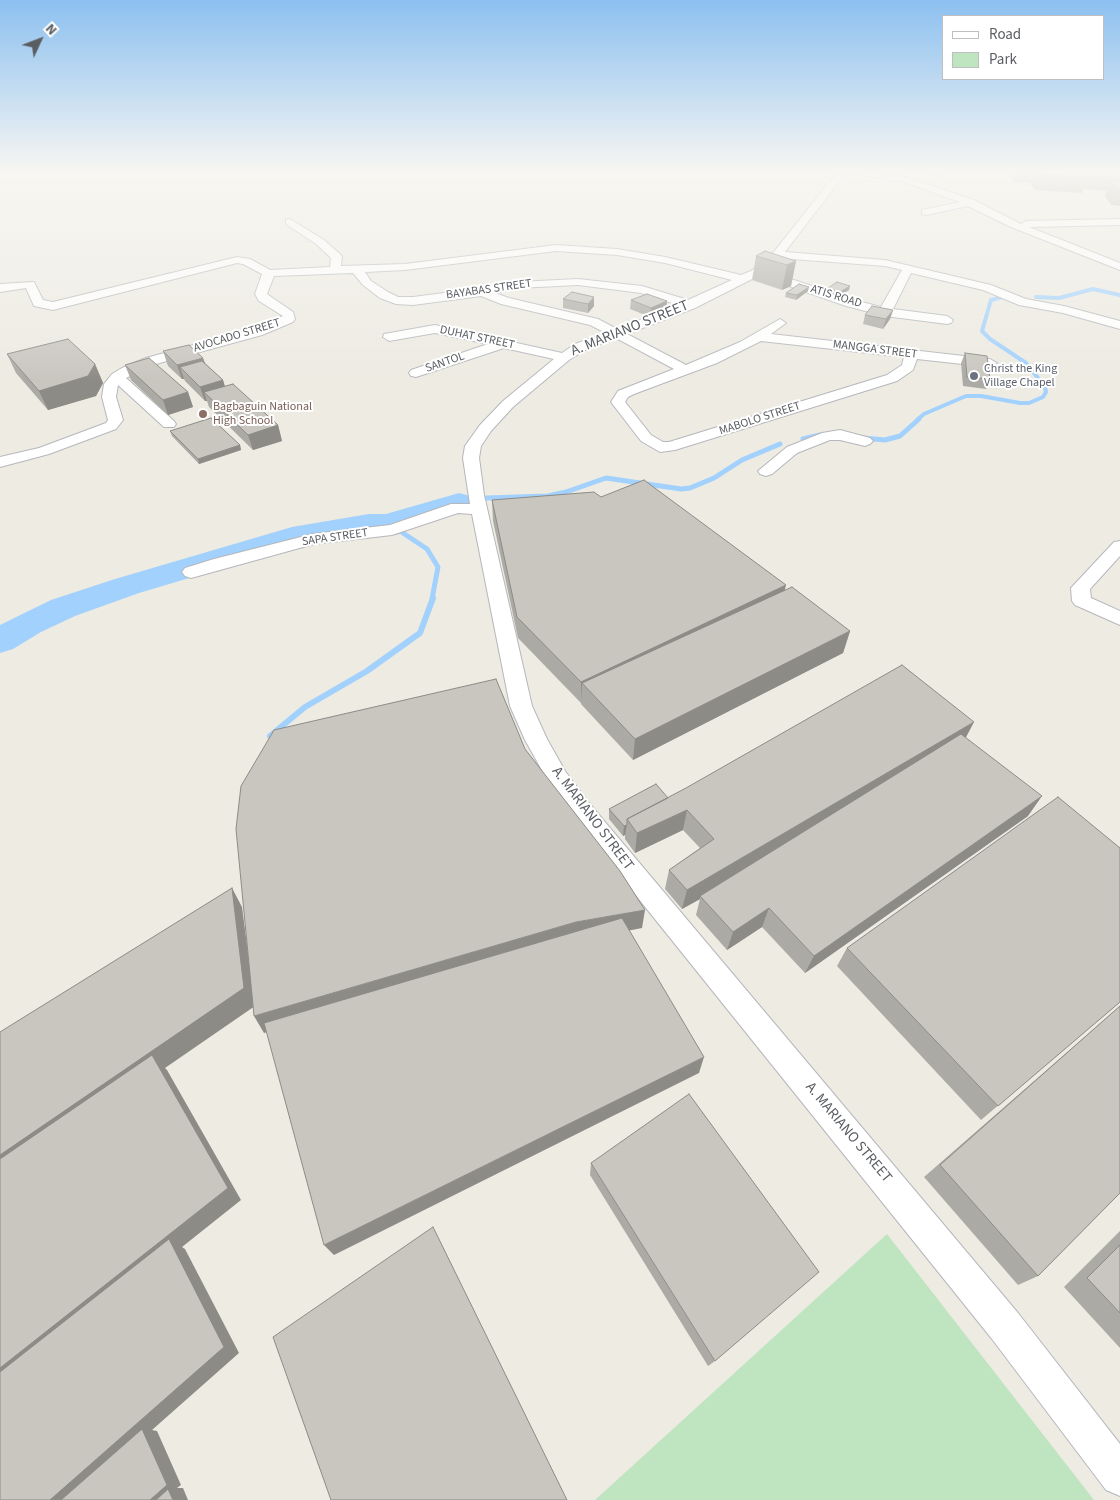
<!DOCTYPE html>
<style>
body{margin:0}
#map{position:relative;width:1120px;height:1500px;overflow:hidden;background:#edebe2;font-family:"Source Sans 3",sans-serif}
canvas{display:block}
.legend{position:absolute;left:942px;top:15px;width:162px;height:65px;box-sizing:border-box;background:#fff;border:1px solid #bdbfc0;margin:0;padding:6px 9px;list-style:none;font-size:15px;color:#5a5e62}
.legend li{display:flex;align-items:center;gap:10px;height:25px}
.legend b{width:25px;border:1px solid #bdbfc0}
.north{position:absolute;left:15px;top:15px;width:50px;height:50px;-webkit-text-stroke:4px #fff;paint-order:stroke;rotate:47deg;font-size:14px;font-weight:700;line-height:20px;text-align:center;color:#5a5e62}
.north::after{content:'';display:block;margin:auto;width:18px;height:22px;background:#5a5e62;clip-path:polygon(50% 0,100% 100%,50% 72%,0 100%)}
</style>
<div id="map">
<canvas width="1120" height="1500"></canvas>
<ul class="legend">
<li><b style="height:6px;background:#fff"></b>Road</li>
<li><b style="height:14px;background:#bfe4c0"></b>Park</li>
</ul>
<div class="north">N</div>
</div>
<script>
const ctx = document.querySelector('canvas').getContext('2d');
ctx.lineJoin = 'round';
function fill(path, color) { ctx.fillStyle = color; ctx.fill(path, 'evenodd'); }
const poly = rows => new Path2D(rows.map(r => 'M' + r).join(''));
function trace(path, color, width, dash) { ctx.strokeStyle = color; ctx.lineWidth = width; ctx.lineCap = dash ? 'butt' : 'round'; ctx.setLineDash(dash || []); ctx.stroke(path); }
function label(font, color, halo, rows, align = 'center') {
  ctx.font = font + ' "Source Sans 3",sans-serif'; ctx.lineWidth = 4; ctx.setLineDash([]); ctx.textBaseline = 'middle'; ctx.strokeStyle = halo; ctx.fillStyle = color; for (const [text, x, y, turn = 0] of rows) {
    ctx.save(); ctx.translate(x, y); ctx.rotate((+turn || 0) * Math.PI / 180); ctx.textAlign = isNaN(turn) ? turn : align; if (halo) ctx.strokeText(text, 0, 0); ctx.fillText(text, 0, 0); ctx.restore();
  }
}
const green = poly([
 [887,1234,1094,1500,595,1500]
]);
const streamFar2 = poly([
 [1036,297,1059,298,1093,289,1120,295],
 [917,420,924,414,966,396,981,396,1020,403,1029,403,1043,397,1046,392,1045,387,1026,363,990,339,982,331,991,300,1006,296]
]);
const streamFar1 = poly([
 [863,438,885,440,900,436,919,419],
 [803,439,820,435],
 [459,502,486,498,548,496,566,492,606,478,681,489,690,488,714,478,742,460,780,444],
 [403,533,427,549,438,567,432,599]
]);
const stream = poly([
 [270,736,305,707,367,671,420,633,433,598]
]);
const river = poly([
 [459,493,470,496,474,502,470,508,409,526,405,533,394,535,382,532,369,532,307,543,139,593,75,616,41,632,13,649,0,653,0,625,51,600,115,579,292,527,369,514,386,514,459,493]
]);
const minor = poly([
 [838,171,847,171,785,252,885,260,991,285,1026,299,1064,306,1120,321,1120,329,1063,313,1019,305,983,290,911,273,893,309,947,316,953,320,951,323,947,324,885,316,846,306,786,285,756,277,695,308,627,334,686,365,740,342,780,319,786,323,771,334,990,359,997,363,990,367,917,359,913,370,897,381,675,450,660,452,641,441,611,402,618,391,674,369,616,338,585,350,569,360,513,407,491,431,481,446,479,458,484,495,532,706,547,739,565,771,589,803,1018,1313,1120,1444,1120,1496,1106,1490,992,1339,573,817,549,783,525,740,510,706,472,514,458,513,392,535,314,544,191,578,185,576,182,572,185,568,214,559,313,534,390,525,451,504,470,504,463,458,465,446,480,425,503,401,554,359,504,348,416,377,411,376,409,373,411,370,488,344,435,333,389,341,383,337,384,334,435,325,562,353,575,344,606,333,590,325,501,304,481,296,413,305,396,304,380,298,363,285,353,273,274,276,267,294,293,312,295,319,293,322,262,335,156,364,126,378,174,421,176,424,174,427,164,427,118,385,116,397,123,420,116,429,49,454,0,467,0,457,39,448,106,423,108,420,102,397,104,384,112,374,122,368,146,358,252,329,283,316,259,301,255,294,262,274,243,264,237,263,53,310,34,306,26,288,0,292,0,284,34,282,43,300,53,302,237,257,250,259,270,270,330,267,331,258,316,244,286,224,286,220,290,219,324,240,341,255,342,257,341,266,405,264,556,245,617,249,665,257,741,275,751,271,773,253,838,171],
 [556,251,617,255,665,263,732,280,688,300,642,286,578,279,518,282,483,288,413,297,398,297,388,292,371,281,365,272,405,270,556,251],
 [779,258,885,266,902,270,881,307,854,300,794,280,763,272,779,258],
 [578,285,641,293,678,305,617,329,598,319,509,298,495,293,518,288,578,285],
 [761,341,904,357,902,365,887,375,669,442,663,442,651,435,625,402,628,397,634,394,717,363,761,341],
 [851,171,870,171,909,178,974,200,1021,224,1026,221,1120,219,1120,225,1029,227,1120,263,1120,270,1011,227,968,206,926,215,922,214,922,210,960,202,904,182,855,174,851,171],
 [928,171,941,171,943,173,938,176,928,171],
 [840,430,870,438,873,441,870,444,865,446,840,440,830,440,797,453,772,474,766,476,760,474,758,471,787,447,822,433,840,430],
 [1120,541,1120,556,1090,589,1091,598,1120,611,1120,625,1075,605,1072,601,1071,588,1114,542,1120,541]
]);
const wall = poly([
 [1009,171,1120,171,1120,206,1111,205,1105,196,1107,191,1085,189,1084,187,1082,193,1034,190,1030,183,1014,182],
 [756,256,796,261,791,286,782,290,752,280],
 [828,288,849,290,839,296,827,293],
 [808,291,796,300,785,297,786,293],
 [572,292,594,306,588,313,563,308,563,299],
 [631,300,667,301,666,310,650,317,630,309],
 [893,310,890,319,883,329,863,324,865,315],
 [163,351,203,358,205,363,223,380,225,386,278,425,282,441,253,450,209,407,207,401,205,401,185,381,184,379,182,379,168,366],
 [965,353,990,379,986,389,963,386,961,363],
 [7,354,95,364,103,383,96,396,48,410,16,373],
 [125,365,188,392,193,407,168,415,131,380],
 [170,431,240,445,241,450,199,464,172,436],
 [601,497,784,591,850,631,843,653,633,760,581,704,581,702,581,703,518,638,493,521,492,500],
 [965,737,1028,816,805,973,762,927,727,950,696,915,700,899,682,909,665,889,669,870,700,848,683,830,635,853,625,839,625,835,623,836,609,819,609,809],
 [847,948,1120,1002,981,1120,837,966],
 [1120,1006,1120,1193,1038,1276,1018,1285,924,1177],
 [591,1163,715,1361,708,1366,590,1175],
 [1120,1231,1120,1348,1064,1287]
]);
const shadedWall = poly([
 [796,261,791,286,782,290,787,265],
 [850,286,849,290,839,296,840,292],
 [809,287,808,291,796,300,797,295],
 [594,297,594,306,588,313,588,304],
 [667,301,666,310,650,317,651,308],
 [893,310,890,319,883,329,886,319],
 [203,358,208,372,180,367,184,379,182,379,177,365],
 [95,364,103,383,96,396,48,410,39,391],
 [223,380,227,395,204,392,207,401,205,401,200,387],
 [188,392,193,407,168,415,163,400],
 [278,425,282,441,253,450,248,435],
 [240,445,241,450,199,464,198,459],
 [786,585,781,606,582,683,581,702,581,703,581,682],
 [850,631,843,653,633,760,635,739],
 [974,722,963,743,700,896,700,899,682,909,687,890],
 [1042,796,1028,816,805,973,814,956],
 [687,810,683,830,635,853,637,833],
 [627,825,625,835,623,836,624,826],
 [232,888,242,907,255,1006,165,1068,167,1070,241,1200,182,1247,185,1249,239,1353,152,1430,157,1431,181,1485,177,1488,183,1488,188,1500,50,1500,0,1394,0,1155],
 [769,908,762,927,727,950,733,932],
 [645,910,642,928,576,941,264,1033,254,1016,576,922],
 [704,1057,699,1073,334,1255,324,1245]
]);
const building = poly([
 [1037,171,1084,171,1088,177,1039,175,1037,171],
 [1088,171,1120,171,1120,180,1089,177,1088,171],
 [1111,181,1120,181,1120,190,1118,190,1111,181],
 [765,251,796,261,787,265,756,256,765,251],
 [837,282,850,286,840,292,828,288,837,282],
 [799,284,809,287,797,295,786,293,799,284],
 [572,292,594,297,588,304,563,299,572,292],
 [647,294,667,301,651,308,631,300,647,294],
 [872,306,893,310,886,319,865,315,872,306],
 [68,339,95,364,88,376,39,391,7,354,68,339],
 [189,345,203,358,177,365,163,351,189,345],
 [965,353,987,356,990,379,967,377,965,353],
 [149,358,188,392,163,400,125,365,149,358],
 [202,361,223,380,200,387,180,367,202,361],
 [233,384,278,425,248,435,204,392,233,384],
 [211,418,240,445,198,459,170,431,211,418],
 [644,480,786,585,581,682,517,617,492,500,594,492,601,497,644,480],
 [792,587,850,631,635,739,582,683,792,587],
 [902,665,974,722,687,890,669,870,714,839,687,810,637,833,627,819,686,788,902,665],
 [496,679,525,749,620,871,645,910,576,922,254,1016,236,829,241,786,274,730,496,679],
 [961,734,1042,796,814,956,769,908,733,932,700,896,961,734],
 [656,784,668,798,627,819,627,825,624,826,609,809,656,784],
 [1058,797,1120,848,1120,1002,998,1106,847,948,1058,797],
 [232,888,244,988,0,1155,0,1032,232,888],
 [622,918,704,1057,324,1245,264,1023,622,918],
 [1120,1006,1120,1193,1038,1276,940,1165,1120,1006],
 [152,1055,228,1188,0,1368,0,1159,152,1055],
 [689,1094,819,1272,715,1361,591,1163,689,1094],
 [433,1227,567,1500,331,1500,273,1337,433,1227],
 [169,1239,224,1347,50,1500,0,1500,0,1372,169,1239],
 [1120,1245,1120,1313,1087,1278,1120,1245],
 [142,1429,167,1485,150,1500,61,1500,142,1429],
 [168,1489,173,1500,156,1500,168,1489]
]);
const markers = [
 [974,376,5,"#6b7280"],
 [203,414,5,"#8d6e63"]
];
const farStreetnames = [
 ["BAYABAS STREET",489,290,-8],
 ["ATIS ROAD",836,297,17],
 ["AVOCADO STREET",237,336,-17],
 ["DUHAT STREET",477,338,12],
 ["MANGGA STREET",875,350,7],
 ["SANTOL",445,363,-19],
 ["MABOLO STREET",760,419,-18],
 ["SAPA STREET",335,538,-8]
];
const farWorshipnames = [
 ["Christ the King",984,369],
 ["Village Chapel",984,383]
];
const farEducationnames = [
 ["Bagbaguin National",213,407],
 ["High School",213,421]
];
const streetNames = [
 ["A. MARIANO STREET",630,329,-22],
 ["A. MARIANO STREET",592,819,53],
 ["A. MARIANO STREET",848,1133,50]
];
fill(green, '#bfe4c0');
trace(streamFar2, '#a2d1fd', 4);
trace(streamFar1, '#a2d1fd', 5);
trace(stream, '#a2d1fd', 6);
fill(river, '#a2d1fd');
trace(minor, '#b5b7bc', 2);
fill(minor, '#fff');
fill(wall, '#acaaa4');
fill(shadedWall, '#8c8b86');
fill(building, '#c8c6bf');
trace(building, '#8c8b86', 1);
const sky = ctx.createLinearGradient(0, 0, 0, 381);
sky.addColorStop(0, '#8cc0f0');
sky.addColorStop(0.45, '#f7f6f2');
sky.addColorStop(1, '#f7f6f200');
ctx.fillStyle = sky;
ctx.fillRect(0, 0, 1120, 381);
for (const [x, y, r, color] of markers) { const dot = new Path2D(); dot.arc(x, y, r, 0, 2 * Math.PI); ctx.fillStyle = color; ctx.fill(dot); trace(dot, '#fff', 2); }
label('12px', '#5a5e62', '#fff', farStreetnames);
label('12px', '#5b616d', '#fff', farWorshipnames, 'left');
label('12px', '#785e54', '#fff', farEducationnames, 'left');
label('15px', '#5a5e62', '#fff', streetNames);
</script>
